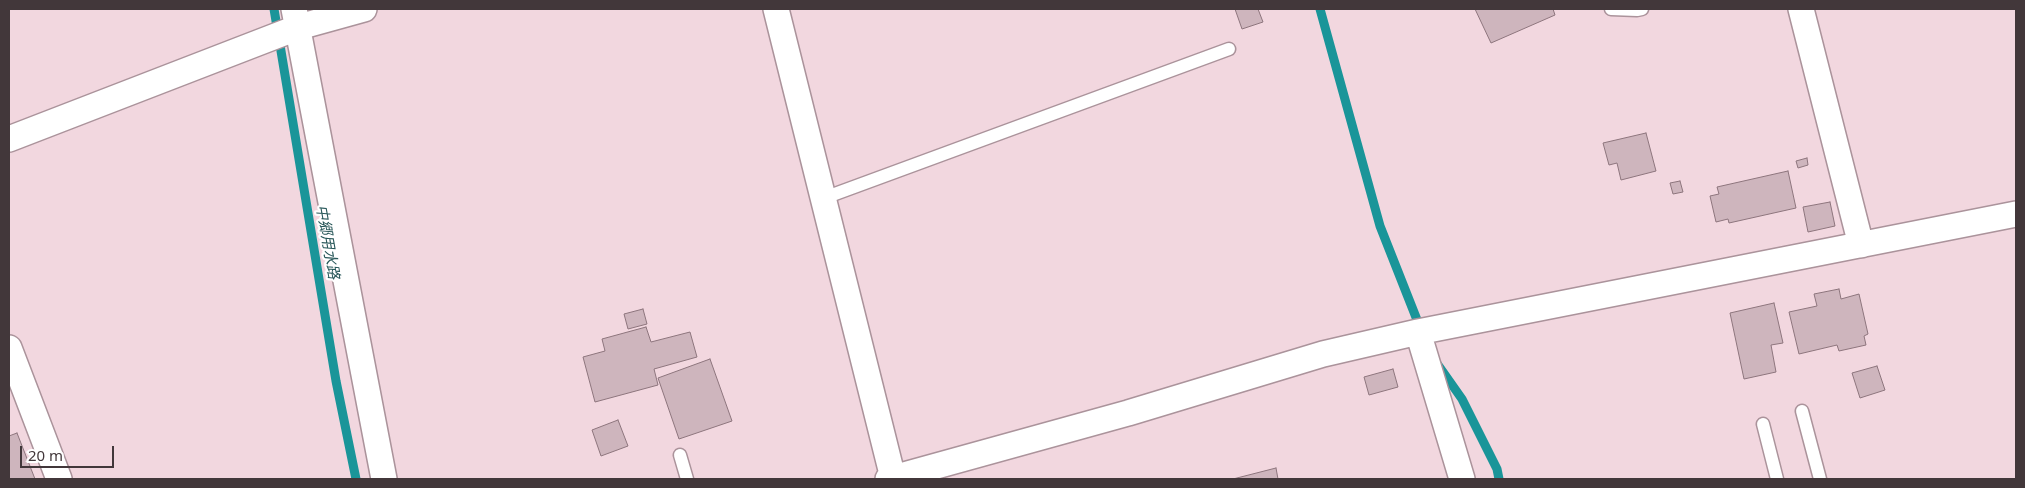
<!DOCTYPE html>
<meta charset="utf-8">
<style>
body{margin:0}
#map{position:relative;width:2025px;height:488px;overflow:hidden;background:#f2d7df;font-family:"Noto Sans",sans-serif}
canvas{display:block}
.frame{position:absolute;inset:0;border:10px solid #42373a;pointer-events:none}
.scale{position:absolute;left:20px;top:446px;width:94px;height:22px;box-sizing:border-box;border:2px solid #42373a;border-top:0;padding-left:6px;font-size:15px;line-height:18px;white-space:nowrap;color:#42373a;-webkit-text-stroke:4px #fff;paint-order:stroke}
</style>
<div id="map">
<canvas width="2025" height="488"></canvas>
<div class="frame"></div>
<div class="scale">20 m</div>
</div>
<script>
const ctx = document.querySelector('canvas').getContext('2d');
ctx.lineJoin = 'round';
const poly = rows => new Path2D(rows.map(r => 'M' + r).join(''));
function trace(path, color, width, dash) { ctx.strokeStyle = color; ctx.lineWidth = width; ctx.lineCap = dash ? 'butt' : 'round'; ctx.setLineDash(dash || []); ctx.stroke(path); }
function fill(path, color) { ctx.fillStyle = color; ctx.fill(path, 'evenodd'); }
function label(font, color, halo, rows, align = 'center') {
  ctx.font = font + ' "Noto Sans","Noto Sans JP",sans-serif'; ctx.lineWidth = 4.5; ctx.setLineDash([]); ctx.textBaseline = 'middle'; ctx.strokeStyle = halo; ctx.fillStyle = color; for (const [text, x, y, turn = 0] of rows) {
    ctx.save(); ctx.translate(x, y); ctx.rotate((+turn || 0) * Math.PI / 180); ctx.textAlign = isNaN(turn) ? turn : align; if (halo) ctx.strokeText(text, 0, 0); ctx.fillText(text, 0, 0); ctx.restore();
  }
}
const stream = poly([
 [274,9,336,381,356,479],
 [1320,9,1380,226,1421,330],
 [1436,362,1462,399,1497,469,1499,479]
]);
const building = poly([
 [1235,9,1258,9,1263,22,1242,29,1235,9],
 [1475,9,1553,9,1555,15,1491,43,1475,9],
 [1646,133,1656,171,1621,180,1617,163,1609,165,1603,143,1646,133],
 [1807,158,1808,165,1798,168,1796,161,1807,158],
 [1788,171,1796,208,1729,223,1728,219,1716,222,1710,196,1719,194,1717,187,1788,171],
 [1680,181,1683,192,1673,194,1670,183,1680,181],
 [1830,202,1835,226,1808,232,1803,207,1830,202],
 [1839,289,1841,299,1859,294,1868,334,1864,336,1866,345,1839,351,1837,345,1799,354,1789,312,1817,306,1814,294,1839,289],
 [1774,303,1783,343,1771,345,1776,372,1744,379,1730,313,1774,303],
 [643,309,647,324,628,329,624,314,643,309],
 [646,327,651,342,690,332,697,357,654,369,658,385,595,402,583,357,605,351,602,339,646,327],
 [710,359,732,421,679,439,658,378,710,359],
 [1877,366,1885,390,1860,398,1852,373,1877,366],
 [1393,369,1398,387,1369,395,1364,377,1393,369],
 [618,420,628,446,601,456,592,430,618,420],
 [17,433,35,479,9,479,9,436,17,433],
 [1276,468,1278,479,1233,479,1276,468]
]);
const service = poly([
 [1611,9,1637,10,1642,9],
 [824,198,1229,49],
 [1802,411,1820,479],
 [1763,424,1777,479],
 [680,455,687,479]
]);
const minor = poly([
 [294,9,384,479],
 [776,9,893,478,888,479],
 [1801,9,1861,245],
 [9,139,299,27,364,9],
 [1418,332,1462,479],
 [9,348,59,479],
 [893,478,1128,413,1323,354,1418,332,2016,214]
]);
const waterNames = [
 ["中郷用水路",327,242,80]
];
trace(stream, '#1a9599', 9);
fill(building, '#ceb5bd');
trace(building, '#8d757d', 1);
trace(service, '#ab939b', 15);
trace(minor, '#ab939b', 28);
trace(service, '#fff', 12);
trace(minor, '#fff', 25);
label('italic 15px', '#285759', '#fff', waterNames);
</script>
